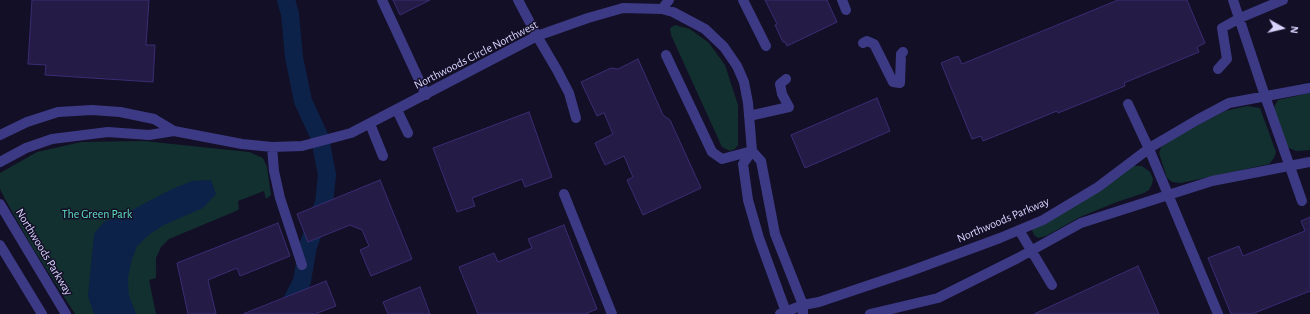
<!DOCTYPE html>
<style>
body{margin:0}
#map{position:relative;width:1310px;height:314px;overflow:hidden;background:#130f26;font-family:"Alegreya Sans",sans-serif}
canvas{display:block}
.north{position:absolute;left:1262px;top:8px;width:40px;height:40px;-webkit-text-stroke:3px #130f26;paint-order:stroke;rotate:98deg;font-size:11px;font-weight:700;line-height:16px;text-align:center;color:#d9d4ff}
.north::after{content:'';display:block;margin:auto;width:14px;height:18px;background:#d9d4ff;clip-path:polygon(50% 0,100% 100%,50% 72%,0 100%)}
</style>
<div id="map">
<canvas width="1310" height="314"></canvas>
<div class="north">N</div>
</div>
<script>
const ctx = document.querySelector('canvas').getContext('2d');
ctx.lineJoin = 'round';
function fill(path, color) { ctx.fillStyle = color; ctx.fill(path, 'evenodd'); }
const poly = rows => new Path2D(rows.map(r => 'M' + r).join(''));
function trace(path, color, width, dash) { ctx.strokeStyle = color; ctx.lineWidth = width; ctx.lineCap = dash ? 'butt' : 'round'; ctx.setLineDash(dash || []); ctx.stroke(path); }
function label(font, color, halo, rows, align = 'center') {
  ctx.font = font + ' "Alegreya Sans",sans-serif'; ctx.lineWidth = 3; ctx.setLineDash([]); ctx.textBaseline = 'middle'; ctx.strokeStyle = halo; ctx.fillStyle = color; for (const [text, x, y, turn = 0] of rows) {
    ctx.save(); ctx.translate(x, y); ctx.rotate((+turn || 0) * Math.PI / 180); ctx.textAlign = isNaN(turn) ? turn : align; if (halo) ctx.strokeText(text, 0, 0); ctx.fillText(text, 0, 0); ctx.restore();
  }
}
const green = poly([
 [675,25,690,29,709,43,725,65,738,105,738,145,735,149,730,151,722,147,671,35,670,28],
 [1310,93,1310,150,1296,151,1287,147,1273,114,1275,105,1278,100],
 [1247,106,1260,108,1276,152,1274,158,1269,164,1181,183,1172,182,1167,178,1159,153,1161,147,1166,142,1225,111],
 [144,141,249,152,263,158,267,167,271,195,266,199,264,191,238,201,239,209,236,211,169,239,161,247,156,258,156,278,149,280,156,314,75,314,31,245,5,199,0,189,0,173,37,152,81,142],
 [1133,166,1142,166,1150,172,1153,179,1152,184,1149,190,1144,193,1117,202,1080,217,1046,236,1038,238,1034,235,1032,230,1034,227]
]);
const water = poly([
 [211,180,216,194,203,208,164,225,150,234,137,246,132,259,128,278,129,295,136,314,94,314,88,296,94,234,97,230,105,221,117,218,172,189,192,181]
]);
const river = poly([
 [285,314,302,281,308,246,324,203,327,175,320,138,303,101,294,57,290,14,286,0]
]);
const building = poly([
 [32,0,149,0,146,45,155,45,153,82,45,75,46,65,28,64,32,0],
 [393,0,430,0,400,15,393,0],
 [765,0,827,0,837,22,787,46,785,42,783,42,775,25,777,24,765,0],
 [1118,0,1187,0,1205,43,1197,47,1199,52,1124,83,1125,86,1058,113,1057,111,983,141,981,136,972,139,941,63,958,56,962,64,1118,0],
 [638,59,663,115,670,120,701,188,643,215,627,180,633,177,624,156,605,165,595,143,613,134,604,113,597,116,581,82,611,68,618,69,638,59],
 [877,98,890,131,805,168,791,135,877,98],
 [529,112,552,177,525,187,522,179,472,198,475,206,457,212,433,148,529,112],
 [380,180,412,259,371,276,360,250,369,246,362,230,350,225,308,242,297,214,380,180],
 [1310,217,1310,291,1252,314,1231,314,1208,258,1239,246,1243,256,1305,231,1301,221,1310,217],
 [278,223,290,256,240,276,237,268,208,280,216,314,188,314,177,263,278,223],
 [564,225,597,309,585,314,478,314,459,267,494,253,498,262,532,248,528,239,564,225],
 [1138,266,1159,314,1034,314,1138,266],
 [326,281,336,306,315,314,243,314,326,281],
 [420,287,430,314,388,314,383,302,420,287]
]);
const minor = poly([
 [382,0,426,95],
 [518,0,537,36,557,70,569,93,576,118],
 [743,0,766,46],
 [842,0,846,10],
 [1233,0,1265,96,1302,201],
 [662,9,669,0],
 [863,43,867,41,874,44,893,82,900,83,901,54,903,52],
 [666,55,712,152,722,159,752,151],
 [1218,69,1227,59,1222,28,1240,18,1283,0],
 [1128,104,1149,149,1218,314],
 [397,110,408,133],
 [749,116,789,107,782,94,780,84,786,79],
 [370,124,383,156],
 [0,135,27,122,58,112,92,110,120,112,154,119,174,131],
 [272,147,274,171,280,198,302,265],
 [752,151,743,164,748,200,759,238,786,312,789,314],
 [0,162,26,148,52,139,108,132,149,135,174,131,242,144,272,147,302,146,351,133,537,36,588,18,623,8,662,9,673,12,705,29,724,47,737,66,744,82,748,103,752,151,761,161,775,234,803,305,803,314],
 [564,194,612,314],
 [0,204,66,314],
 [1019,230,1052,285],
 [0,245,42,314],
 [780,314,803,305,819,302,908,272,1000,238,1043,220,1098,187,1151,147,1197,120,1229,103,1310,88],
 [870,314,938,298,1018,258,1081,223,1212,181,1310,162]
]);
const streetNames = [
 ["Northwoods Circle Northwest",476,55,-27],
 ["Northwoods Parkway",1003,220,-23],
 ["Northwoods Parkway",44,252,59]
];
const parkNames = [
 ["The Green Park",97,214]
];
fill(green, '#12302f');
fill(water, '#0c2248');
trace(river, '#0c2248', 18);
fill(building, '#241b47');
trace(building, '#3b2d73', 1);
trace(minor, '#3d3a85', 10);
label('12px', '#d9d4ff', '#130f26', streetNames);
label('12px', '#5fe0c0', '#130f26', parkNames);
</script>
